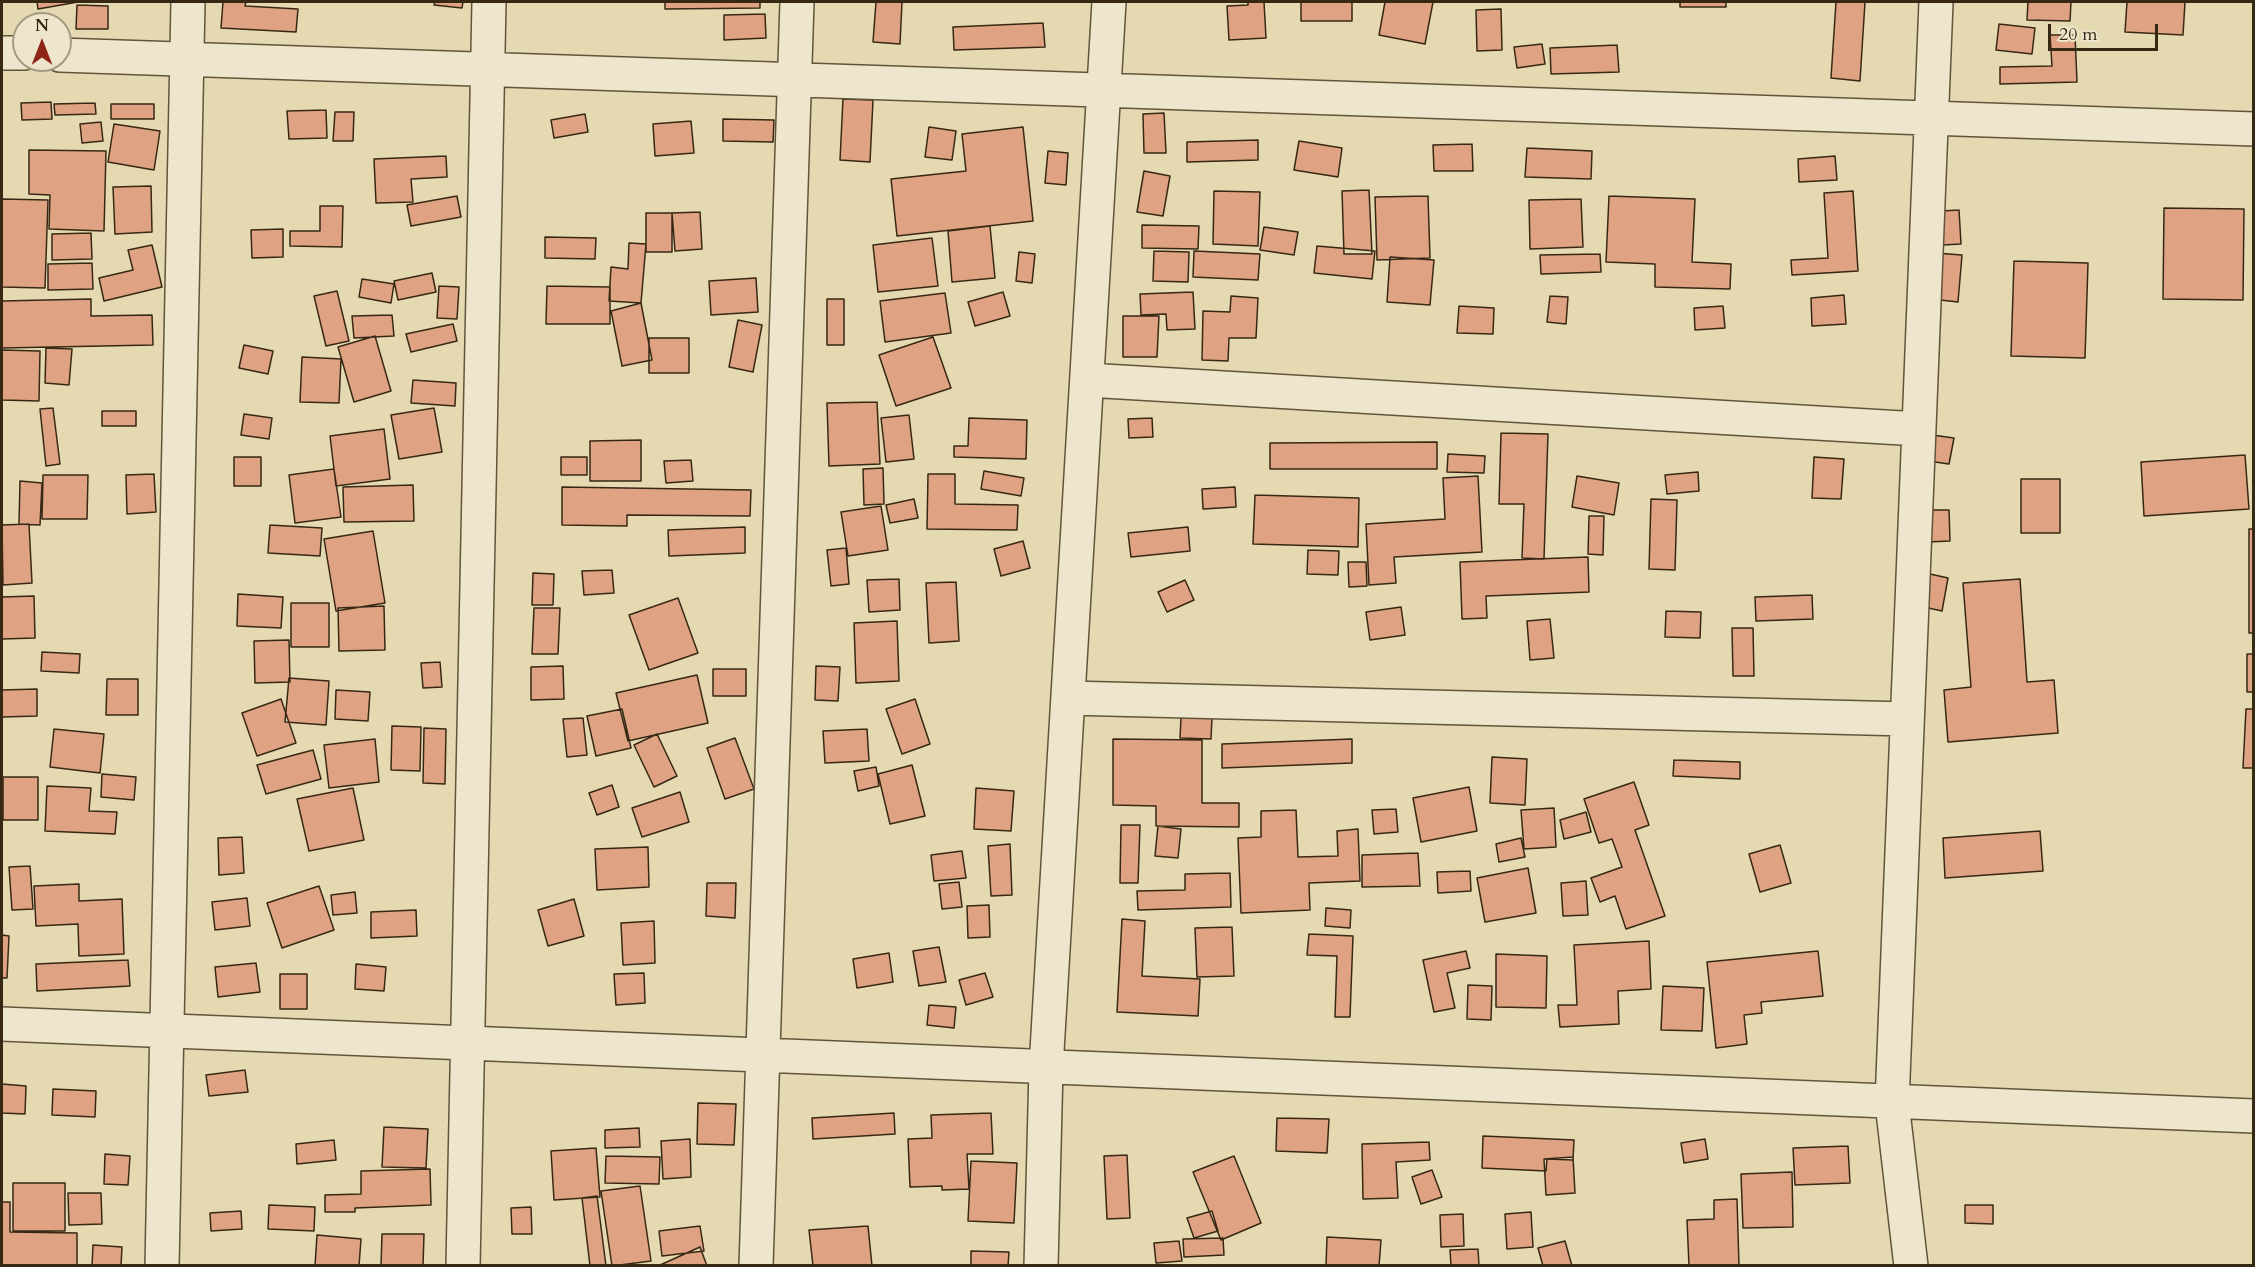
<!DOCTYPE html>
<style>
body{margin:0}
#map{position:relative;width:2255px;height:1267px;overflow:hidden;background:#e4d9b1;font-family:Cardo,serif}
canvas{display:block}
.frame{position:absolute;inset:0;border:3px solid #372814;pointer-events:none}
.north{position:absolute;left:12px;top:12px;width:60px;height:60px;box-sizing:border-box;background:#ede6cc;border:2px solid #a49a82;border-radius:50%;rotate:0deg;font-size:16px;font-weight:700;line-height:24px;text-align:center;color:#372814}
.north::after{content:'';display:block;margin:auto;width:21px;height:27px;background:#8f2418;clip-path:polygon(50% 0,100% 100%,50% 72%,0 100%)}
.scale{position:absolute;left:2048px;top:24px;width:110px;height:27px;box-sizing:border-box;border:3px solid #372814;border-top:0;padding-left:8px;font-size:18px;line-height:21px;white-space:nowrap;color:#372814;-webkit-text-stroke:4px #ede6cc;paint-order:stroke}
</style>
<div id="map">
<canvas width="2255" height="1267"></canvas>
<div class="frame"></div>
<div class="north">N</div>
<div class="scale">20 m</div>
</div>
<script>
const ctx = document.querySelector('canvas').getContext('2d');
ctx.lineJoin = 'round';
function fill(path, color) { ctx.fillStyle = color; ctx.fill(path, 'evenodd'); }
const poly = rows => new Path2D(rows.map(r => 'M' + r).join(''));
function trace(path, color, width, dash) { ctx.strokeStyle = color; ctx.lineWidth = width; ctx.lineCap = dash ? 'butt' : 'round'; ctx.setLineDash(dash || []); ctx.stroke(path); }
const building = poly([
 [37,2,78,2,38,9,37,2],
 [223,2,246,2,245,6,298,9,296,32,221,28,223,2],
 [435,2,463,2,462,8,434,5,435,2],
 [665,2,760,2,760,8,665,9,665,2],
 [876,2,902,2,900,44,873,42,876,2],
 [1248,2,1264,2,1266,38,1229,40,1227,6,1248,5,1248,2],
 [1301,2,1352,2,1352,21,1301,21,1301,2],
 [1385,2,1433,2,1425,44,1379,35,1385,2],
 [1680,2,1726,2,1726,7,1680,7,1680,2],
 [1826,2,1865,2,1860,81,1831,78,1836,2,1826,2],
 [2028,2,2071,2,2070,21,2027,20,2028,2],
 [2127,2,2185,2,2183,35,2125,32,2127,2],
 [77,5,108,6,108,29,76,29,77,5],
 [1501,9,1502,50,1477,51,1476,10,1501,9],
 [765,14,766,38,724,40,724,15,765,14],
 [1043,23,1045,47,954,50,953,27,1043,23],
 [1999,24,2035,28,2032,54,1996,50,1999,24],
 [2050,35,2075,35,2077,82,2000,84,2000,67,2052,66,2050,35],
 [1542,44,1545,64,1517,68,1514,47,1542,44],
 [1617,45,1619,72,1551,74,1550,48,1617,45],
 [843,99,873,100,870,162,840,160,843,99],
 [51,102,52,119,22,120,21,103,51,102],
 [95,103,96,114,55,115,54,104,95,103],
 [111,104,154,104,154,119,111,119,111,104],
 [326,110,327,138,289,139,287,111,326,110],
 [335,112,354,112,353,141,333,141,335,112],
 [1164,113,1166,153,1144,153,1143,114,1164,113],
 [585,114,588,132,554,138,551,120,585,114],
 [723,119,774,120,773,142,723,141,723,119],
 [691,121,694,153,655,156,653,124,691,121],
 [101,122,103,141,82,143,80,124,101,122],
 [114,124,160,131,154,170,108,162,114,124],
 [929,127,956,131,952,160,925,157,929,127],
 [1023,127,1033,221,897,236,891,179,966,171,962,134,1023,127],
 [1258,140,1258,160,1187,162,1187,142,1258,140],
 [1299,141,1342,148,1338,177,1294,170,1299,141],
 [1472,144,1473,171,1434,171,1433,145,1472,144],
 [1527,148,1592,151,1591,179,1525,177,1527,148],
 [29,150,106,151,104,231,49,229,50,195,29,194,29,150],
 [1048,151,1068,153,1066,185,1045,183,1048,151],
 [446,156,447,177,411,179,413,202,376,203,374,159,446,156],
 [1835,156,1837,180,1799,182,1798,159,1835,156],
 [1144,171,1170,176,1163,216,1137,212,1144,171],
 [151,186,152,232,115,234,113,187,151,186],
 [1369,190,1372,254,1344,254,1342,191,1369,190],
 [1214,191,1260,192,1258,246,1213,244,1214,191],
 [1853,191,1858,271,1792,275,1791,260,1828,258,1824,193,1853,191],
 [457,196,461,217,411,226,407,205,457,196],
 [1428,196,1430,258,1377,260,1375,197,1428,196],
 [1609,196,1695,199,1692,262,1731,264,1730,289,1655,287,1655,264,1606,262,1609,196],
 [2,199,48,200,45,288,2,287,2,199],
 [1581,199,1583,247,1530,249,1529,200,1581,199],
 [320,206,343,206,342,247,290,246,290,231,320,231,320,206],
 [2164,208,2244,209,2243,300,2163,299,2164,208],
 [1959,210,1961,244,1942,245,1941,211,1959,210],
 [700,212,702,249,675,251,672,213,700,212],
 [646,213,672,213,672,252,646,252,646,213],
 [1142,225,1199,226,1198,249,1142,248,1142,225],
 [990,226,995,278,952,282,948,231,990,226],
 [1264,227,1298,232,1294,255,1260,250,1264,227],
 [283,229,283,257,252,258,251,230,283,229],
 [91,233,92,259,52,260,52,234,91,233],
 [545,237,596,238,595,259,545,258,545,237],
 [932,238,938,286,878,292,873,245,932,238],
 [629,243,646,244,641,303,609,301,611,267,628,269,629,243],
 [152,245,162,287,104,301,99,278,133,270,128,250,152,245],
 [1317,246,1375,251,1372,279,1314,273,1317,246],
 [1154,251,1189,252,1188,282,1153,281,1154,251],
 [1194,251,1260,254,1258,280,1193,277,1194,251],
 [1019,252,1035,254,1032,283,1016,281,1019,252],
 [1935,253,1962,255,1958,302,1931,299,1935,253],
 [1600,254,1601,272,1541,274,1540,255,1600,254],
 [1390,257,1434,260,1430,305,1387,302,1390,257],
 [2014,261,2088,263,2085,358,2011,356,2014,261],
 [92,263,93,289,48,290,48,264,92,263],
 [432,273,436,292,398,300,394,281,432,273],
 [756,278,758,312,711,315,709,281,756,278],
 [362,279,394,284,391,303,359,297,362,279],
 [439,286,459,287,457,319,437,318,439,286],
 [547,286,610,287,610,324,546,324,547,286],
 [337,291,349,341,326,346,314,296,337,291],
 [1003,292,1010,316,975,326,968,302,1003,292],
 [1193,292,1195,329,1167,330,1166,314,1141,315,1140,294,1193,292],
 [945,293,951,333,885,342,880,301,945,293],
 [1844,295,1846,324,1812,326,1811,298,1844,295],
 [1231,296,1258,298,1256,338,1229,338,1228,361,1202,360,1203,311,1230,312,1231,296],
 [1550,296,1568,297,1566,324,1547,322,1550,296],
 [91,299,91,316,152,315,153,345,2,348,2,301,91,299],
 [827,299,844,299,844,345,827,345,827,299],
 [641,303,652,360,622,366,611,311,641,303],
 [1459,306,1494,308,1493,334,1457,333,1459,306],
 [1723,306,1725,328,1695,330,1694,308,1723,306],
 [392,315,394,336,354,338,352,316,392,315],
 [1123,316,1159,316,1157,357,1123,357,1123,316],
 [738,320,762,325,753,372,729,367,738,320],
 [453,324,457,341,411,352,406,334,453,324],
 [375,336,391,391,354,402,338,347,375,336],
 [933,337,951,388,896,406,879,355,933,337],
 [649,338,689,338,689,373,649,373,649,338],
 [244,345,273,351,268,374,239,368,244,345],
 [46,348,72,349,69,385,45,383,46,348],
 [2,350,40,351,39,401,2,400,2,350],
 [302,357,341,359,339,403,300,402,302,357],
 [413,380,456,383,455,406,411,403,413,380],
 [877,402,880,464,829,466,827,403,877,402],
 [53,408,60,464,46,466,40,409,53,408],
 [434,408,442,452,399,459,391,415,434,408],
 [102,411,136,411,136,426,102,426,102,411],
 [244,414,272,418,269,439,241,435,244,414],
 [909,415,914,459,886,462,881,418,909,415],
 [969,418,1027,420,1026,459,954,457,954,446,968,446,969,418],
 [1152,418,1153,437,1129,438,1128,419,1152,418],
 [384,429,390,479,336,486,330,436,384,429],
 [1501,433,1548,434,1544,559,1522,558,1524,504,1499,504,1501,433],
 [1932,435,1954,438,1949,464,1928,461,1932,435],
 [641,440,641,481,590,481,590,441,641,440],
 [1437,442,1437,469,1270,469,1270,443,1437,442],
 [1448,454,1485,456,1484,473,1447,472,1448,454],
 [2245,455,2249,509,2144,516,2141,462,2245,455],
 [234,457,261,457,261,486,234,486,234,457],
 [561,457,587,457,587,475,561,475,561,457],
 [1814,457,1844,459,1841,499,1812,498,1814,457],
 [691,460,693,481,666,483,664,461,691,460],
 [883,468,884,504,864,505,863,469,883,468],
 [334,469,341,517,295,523,289,475,334,469],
 [984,471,1024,478,1021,496,981,489,984,471],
 [1698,472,1699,491,1667,494,1665,475,1698,472],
 [154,474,156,512,127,514,126,475,154,474],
 [928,474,955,474,955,504,1018,505,1017,530,927,529,928,474],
 [43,475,88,475,87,519,42,519,43,475],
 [1478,476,1482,552,1394,557,1396,583,1369,585,1366,524,1445,519,1443,478,1478,476],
 [1577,476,1619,483,1614,515,1572,507,1577,476],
 [2021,479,2060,479,2060,533,2021,533,2021,479],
 [20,481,42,483,40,525,19,524,20,481],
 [413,485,414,521,344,522,343,487,413,485],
 [562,487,751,490,750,516,627,515,627,526,562,525,562,487],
 [1235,487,1236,507,1203,509,1202,489,1235,487],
 [1255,495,1359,498,1358,547,1253,544,1255,495],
 [914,499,918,518,890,523,886,505,914,499],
 [1651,499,1677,500,1675,570,1649,569,1651,499],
 [881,506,888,550,848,556,841,512,881,506],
 [1926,510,1949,510,1950,541,1927,542,1926,510],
 [1589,516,1604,516,1603,555,1588,554,1589,516],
 [29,524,32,583,3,585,2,525,29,524],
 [270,525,322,528,320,556,268,553,270,525],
 [745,527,745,553,669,556,668,530,745,527],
 [1188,527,1190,551,1131,557,1128,533,1188,527],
 [2249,529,2254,529,2254,633,2249,633,2249,529],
 [373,531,385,603,336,611,324,539,373,531],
 [1023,541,1030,568,1001,576,994,549,1023,541],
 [846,548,849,584,831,586,827,550,846,548],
 [1308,550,1339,551,1338,575,1307,574,1308,550],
 [1588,557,1589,592,1486,596,1487,618,1462,619,1460,562,1588,557],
 [1348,562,1366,562,1367,586,1349,587,1348,562],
 [612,570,614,593,584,595,582,571,612,570],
 [533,573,554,574,553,605,532,605,533,573],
 [1930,574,1948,578,1942,611,1924,607,1930,574],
 [899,579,900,610,869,612,867,580,899,579],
 [2020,579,2027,682,2054,680,2058,733,1948,742,1944,690,1971,687,1963,583,2020,579],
 [1185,580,1194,600,1167,612,1158,592,1185,580],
 [956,582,959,641,929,643,926,583,956,582],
 [238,594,283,597,281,628,237,626,238,594],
 [1812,595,1813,619,1756,621,1755,597,1812,595],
 [34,596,35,638,2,639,2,597,34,596],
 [678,598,698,653,649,670,629,615,678,598],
 [291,603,329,603,329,647,291,647,291,603],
 [384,606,385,650,339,651,338,608,384,606],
 [1401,607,1405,635,1370,640,1366,612,1401,607],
 [534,608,560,608,558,654,532,654,534,608],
 [1666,611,1701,612,1700,638,1665,637,1666,611],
 [1550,619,1554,658,1530,660,1527,621,1550,619],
 [897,621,899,681,856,683,854,623,897,621],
 [1732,628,1753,628,1754,676,1733,676,1732,628],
 [289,640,290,682,255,683,254,641,289,640],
 [42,652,80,654,79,673,41,671,42,652],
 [2247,654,2254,654,2254,692,2247,692,2247,654],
 [440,662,442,687,423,688,421,663,440,662],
 [563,666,564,699,531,700,531,667,563,666],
 [816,666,840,667,838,701,815,700,816,666],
 [713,669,746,669,746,696,713,696,713,669],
 [697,675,708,723,628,741,616,693,697,675],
 [289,678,329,681,326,725,285,722,289,678],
 [107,679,138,679,138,715,106,715,107,679],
 [37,689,37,716,2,717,2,690,37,689],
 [336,690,370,692,368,721,335,719,336,690],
 [281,699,296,743,257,756,242,713,281,699],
 [915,699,930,744,902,754,886,709,915,699],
 [622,709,631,748,596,756,587,716,622,709],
 [2246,709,2254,709,2254,768,2243,768,2246,709],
 [1181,717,1212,718,1211,739,1180,738,1181,717],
 [583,718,587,755,567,757,563,719,583,718],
 [392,726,421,727,420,771,391,770,392,726],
 [424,728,446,729,445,784,423,783,424,728],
 [54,729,104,734,100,773,50,767,54,729],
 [867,729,869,761,825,763,823,731,867,729],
 [657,734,677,776,654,787,634,745,657,734],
 [735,738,754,789,725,799,707,748,735,738],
 [375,739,379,782,329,788,324,745,375,739],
 [1113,739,1202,740,1202,803,1239,803,1239,827,1156,826,1156,806,1113,805,1113,739],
 [1352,739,1352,763,1222,768,1222,744,1352,739],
 [313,750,321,779,266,794,257,765,313,750],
 [1492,757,1527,759,1525,805,1490,803,1492,757],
 [1674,760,1740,762,1740,779,1673,776,1674,760],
 [912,765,925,816,890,824,878,774,912,765],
 [876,767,879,786,858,791,854,771,876,767],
 [102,774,136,777,134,800,101,797,102,774],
 [3,777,38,777,38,820,3,820,3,777],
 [1634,782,1649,825,1635,830,1665,916,1626,929,1615,896,1600,902,1591,878,1622,867,1612,839,1599,843,1584,799,1634,782],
 [612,785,619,807,597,815,589,793,612,785],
 [47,786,91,788,89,811,117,812,115,834,45,831,47,786],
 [1469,787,1477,831,1421,842,1413,798,1469,787],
 [353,788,364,840,309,851,297,799,353,788],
 [976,788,1014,791,1011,831,974,829,976,788],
 [680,792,689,822,642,837,632,808,680,792],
 [1554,808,1556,847,1524,849,1521,810,1554,808],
 [1396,809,1398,832,1374,834,1372,810,1396,809],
 [1296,810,1298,857,1338,856,1337,831,1358,829,1360,881,1309,883,1310,910,1241,913,1238,838,1261,837,1261,811,1296,810],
 [1586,812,1591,832,1564,839,1560,820,1586,812],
 [1121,825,1140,825,1138,883,1120,883,1121,825],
 [1158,826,1181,829,1178,858,1155,856,1158,826],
 [2040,831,2043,871,1945,878,1943,838,2040,831],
 [242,837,244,873,219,875,218,838,242,837],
 [1521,838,1525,857,1499,862,1496,844,1521,838],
 [1010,844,1012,895,991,896,988,846,1010,844],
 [1780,845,1791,883,1760,892,1749,854,1780,845],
 [648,847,649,887,597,890,595,849,648,847],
 [962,851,966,878,934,881,931,855,962,851],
 [1418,853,1420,886,1362,887,1362,855,1418,853],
 [30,866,33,909,12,910,9,867,30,866],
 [1528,868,1536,913,1485,922,1477,878,1528,868],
 [1470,871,1471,891,1438,893,1437,872,1470,871],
 [1230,873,1231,907,1138,910,1137,891,1185,890,1185,874,1230,873],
 [1586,881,1588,915,1563,916,1561,883,1586,881],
 [959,882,962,907,942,909,939,884,959,882],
 [707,883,736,883,735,918,706,916,707,883],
 [79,884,79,901,122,899,124,954,79,956,78,924,36,926,34,886,79,884],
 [319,886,334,930,282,948,267,903,319,886],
 [355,892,357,913,333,915,331,895,355,892],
 [247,898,250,926,215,930,212,902,247,898],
 [574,899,584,936,548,946,538,910,574,899],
 [989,905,990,937,968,938,967,906,989,905],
 [1326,908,1351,910,1350,928,1325,926,1326,908],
 [416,910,417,936,371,938,371,912,416,910],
 [1122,919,1145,921,1142,976,1200,979,1198,1016,1117,1012,1122,919],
 [654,921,655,963,623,965,621,923,654,921],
 [1232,927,1234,976,1197,977,1195,928,1232,927],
 [1309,934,1353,936,1350,1017,1335,1017,1337,956,1307,955,1309,934],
 [2,935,9,936,7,978,2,978,2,935],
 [1649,941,1651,989,1618,991,1619,1024,1560,1027,1558,1005,1577,1005,1574,945,1649,941],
 [939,947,946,982,919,986,913,951,939,947],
 [1466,951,1470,968,1447,973,1455,1008,1434,1012,1423,960,1466,951],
 [1818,951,1823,996,1761,1002,1762,1013,1744,1015,1747,1044,1716,1048,1707,962,1818,951],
 [889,953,893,982,857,988,853,959,889,953],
 [1496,954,1547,956,1546,1008,1496,1007,1496,954],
 [128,960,130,986,37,991,36,964,128,960],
 [256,963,260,992,218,997,215,967,256,963],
 [356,964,386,967,384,991,355,989,356,964],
 [644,973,645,1003,616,1005,614,974,644,973],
 [985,973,993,997,966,1005,959,980,985,973],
 [280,974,307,974,307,1009,280,1009,280,974],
 [1468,985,1492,986,1491,1020,1467,1019,1468,985],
 [1663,986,1704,988,1702,1031,1661,1030,1663,986],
 [929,1005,956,1007,954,1028,927,1025,929,1005],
 [245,1070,248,1092,209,1096,206,1075,245,1070],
 [2,1084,26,1086,25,1114,2,1113,2,1084],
 [53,1089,96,1091,95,1117,52,1115,53,1089],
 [698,1103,736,1104,734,1145,697,1144,698,1103],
 [894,1113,895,1134,813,1139,812,1118,894,1113],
 [991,1113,993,1154,967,1154,969,1189,942,1190,942,1186,910,1187,908,1139,932,1138,931,1115,991,1113],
 [1277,1118,1329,1119,1327,1153,1276,1151,1277,1118],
 [384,1127,428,1129,426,1168,382,1167,384,1127],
 [639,1128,640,1147,605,1148,605,1130,639,1128],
 [1483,1136,1574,1140,1573,1160,1547,1159,1546,1171,1482,1168,1483,1136],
 [690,1139,691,1177,663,1179,661,1141,690,1139],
 [1705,1139,1708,1159,1684,1163,1681,1143,1705,1139],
 [334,1140,336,1160,297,1164,296,1144,334,1140],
 [1429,1142,1430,1160,1396,1162,1398,1198,1363,1199,1362,1144,1429,1142],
 [1848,1146,1850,1183,1795,1185,1793,1148,1848,1146],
 [596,1148,600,1197,554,1200,551,1151,596,1148],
 [105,1154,130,1156,128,1185,104,1184,105,1154],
 [1127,1155,1130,1218,1107,1219,1104,1156,1127,1155],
 [606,1156,660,1157,659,1184,605,1183,606,1156],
 [1234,1156,1261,1223,1221,1240,1193,1172,1234,1156],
 [1573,1157,1575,1193,1546,1195,1544,1159,1573,1157],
 [971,1161,1017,1163,1014,1223,968,1221,971,1161],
 [430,1169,431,1205,355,1208,355,1212,325,1212,325,1195,361,1194,361,1171,430,1169],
 [1432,1170,1442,1197,1421,1204,1412,1177,1432,1170],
 [1792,1172,1793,1227,1743,1228,1741,1174,1792,1172],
 [13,1183,65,1183,65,1231,13,1231,13,1183],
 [640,1186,651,1261,612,1266,601,1191,640,1186],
 [68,1193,101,1193,102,1224,69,1225,68,1193],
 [597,1196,606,1266,590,1266,582,1198,597,1196],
 [1737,1199,1739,1266,1689,1266,1687,1220,1714,1219,1714,1200,1737,1199],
 [2,1202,10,1202,10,1232,77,1233,77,1266,2,1266,2,1202],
 [269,1205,315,1207,314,1231,268,1229,269,1205],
 [1965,1205,1993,1205,1993,1224,1965,1223,1965,1205],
 [531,1207,532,1234,512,1234,511,1208,531,1207],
 [241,1211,242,1229,211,1231,210,1213,241,1211],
 [1212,1211,1218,1231,1194,1238,1187,1218,1212,1211],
 [1531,1212,1533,1247,1507,1249,1505,1214,1531,1212],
 [1463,1214,1464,1246,1441,1247,1440,1215,1463,1214],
 [700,1226,704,1251,662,1256,659,1231,700,1226],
 [868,1226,872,1266,813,1266,809,1230,868,1226],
 [382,1234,424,1234,423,1266,381,1266,382,1234],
 [317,1235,361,1239,359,1266,315,1266,317,1235],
 [1327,1237,1381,1240,1379,1266,1326,1266,1327,1237],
 [1223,1238,1224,1255,1184,1257,1183,1239,1223,1238],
 [1179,1241,1182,1261,1156,1263,1154,1243,1179,1241],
 [1565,1241,1572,1266,1543,1266,1538,1248,1565,1241],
 [93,1245,122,1247,121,1266,92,1266,93,1245],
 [700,1247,707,1266,658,1266,700,1247],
 [1478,1249,1479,1266,1451,1266,1450,1250,1478,1249],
 [971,1251,1009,1252,1008,1266,971,1266,971,1251]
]);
const minor = poly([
 [2,53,24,53],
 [60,55,2254,129],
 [1087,380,1919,429],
 [1068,698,1907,719],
 [2,1024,2254,1116],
 [162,1266,188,2],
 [463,1266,489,2],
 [756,1266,797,2],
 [1041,1266,1046,1068,1109,2],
 [1911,1266,1892,1103,1936,2]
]);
fill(building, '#dfa384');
trace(building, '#372814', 1.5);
trace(minor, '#62543b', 36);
trace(minor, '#ede6cc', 33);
</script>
